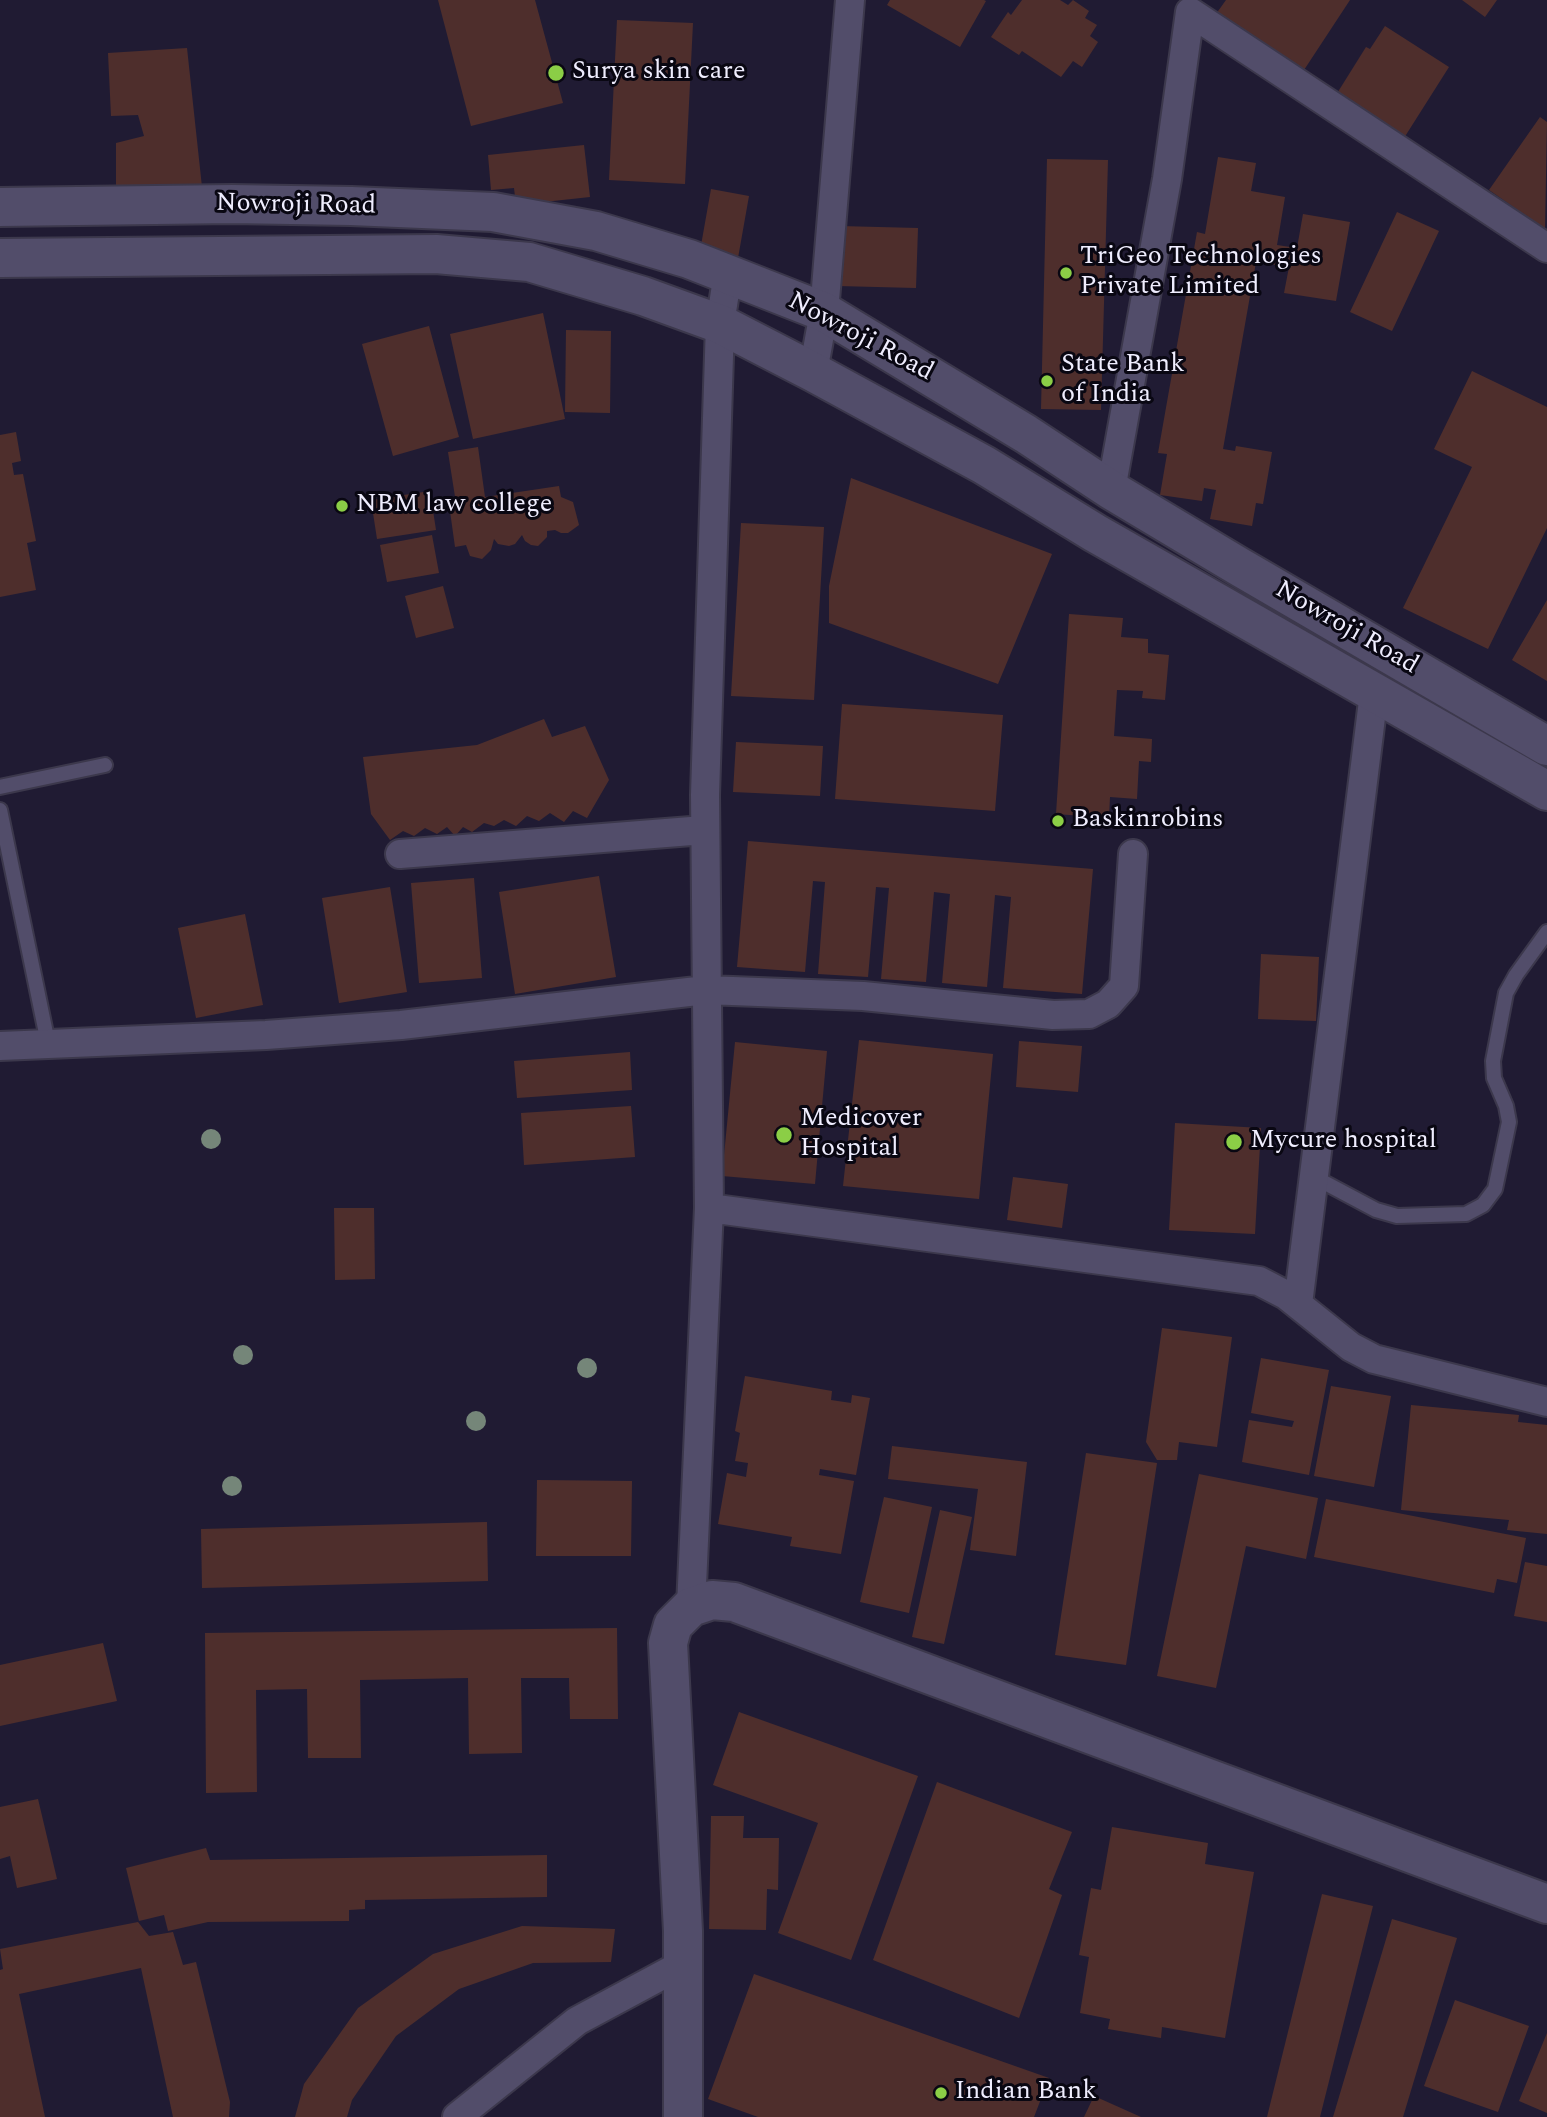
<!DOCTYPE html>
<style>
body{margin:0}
canvas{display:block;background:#201b33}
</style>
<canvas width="1547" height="2117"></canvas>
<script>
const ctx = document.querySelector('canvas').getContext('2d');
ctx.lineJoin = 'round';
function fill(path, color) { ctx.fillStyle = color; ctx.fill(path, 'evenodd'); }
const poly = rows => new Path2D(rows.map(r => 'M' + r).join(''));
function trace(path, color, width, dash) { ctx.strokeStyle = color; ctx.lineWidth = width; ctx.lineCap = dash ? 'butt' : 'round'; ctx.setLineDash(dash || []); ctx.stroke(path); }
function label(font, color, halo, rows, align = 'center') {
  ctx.font = font + ' Spectral,serif'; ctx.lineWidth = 6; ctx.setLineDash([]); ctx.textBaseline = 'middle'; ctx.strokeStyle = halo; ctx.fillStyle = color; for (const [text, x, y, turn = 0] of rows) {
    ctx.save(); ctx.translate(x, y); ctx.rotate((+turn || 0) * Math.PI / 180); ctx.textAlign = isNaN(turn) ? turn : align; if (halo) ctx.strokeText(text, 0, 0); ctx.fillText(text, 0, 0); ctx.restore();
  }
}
const building = poly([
 [438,0,535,0,563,103,471,126],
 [890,0,984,0,986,1,960,47,887,5],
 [1022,0,1060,0,1068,5,1073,0,1089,11,1085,18,1097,25,1090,36,1098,42,1082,67,1073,61,1061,77,1022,51,1019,55,991,37,1008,12,1011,15],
 [1226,0,1350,0,1304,70,1216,14],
 [1462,0,1497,0,1485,17],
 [617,20,693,23,685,184,609,180],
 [1385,26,1449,67,1404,138,1336,95,1366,47,1370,49],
 [187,48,202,187,116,190,116,143,144,136,138,115,111,116,108,53],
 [1540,117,1547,122,1545,229,1489,190],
 [584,145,590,197,516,205,514,188,491,190,488,155],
 [1218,157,1256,163,1251,191,1285,197,1277,245,1297,248,1303,214,1350,222,1336,301,1284,293,1289,267,1256,262,1223,449,1235,451,1236,446,1272,452,1263,504,1256,503,1252,526,1210,519,1216,490,1204,488,1202,501,1160,495,1167,454,1158,453,1197,232,1205,234],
 [1047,159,1108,160,1101,410,1041,409],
 [711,189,749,196,738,258,700,251],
 [1397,212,1439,231,1392,331,1350,312],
 [839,226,918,228,916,288,838,286],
 [543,313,565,419,473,439,450,334],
 [429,326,459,437,393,456,362,344],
 [566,330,611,331,610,413,565,412],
 [1472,371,1547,407,1547,528,1488,649,1403,608,1472,467,1434,449],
 [16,432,21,461,12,463,14,475,23,474,36,541,27,543,36,590,0,597,0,435],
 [478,447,485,497,559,486,561,497,573,502,579,525,568,533,561,533,555,530,547,531,547,537,538,546,531,545,525,541,522,535,515,544,509,546,498,544,494,539,491,550,482,559,470,556,466,545,455,547,449,504,456,503,448,452],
 [851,478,1052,554,998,684,829,623,829,586],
 [430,491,436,530,377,539,371,500],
 [741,523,824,527,814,700,731,696],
 [432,535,439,573,387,582,380,545],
 [443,586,454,628,416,638,405,596],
 [1547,600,1547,681,1512,660],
 [1069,614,1123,618,1121,637,1148,639,1148,653,1169,655,1165,700,1142,698,1143,691,1117,690,1114,736,1152,739,1151,762,1139,761,1137,799,1110,797,1109,818,1056,814],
 [842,704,1003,715,995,811,835,799],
 [544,719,552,737,585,726,609,780,587,818,573,811,564,822,550,813,539,821,527,816,516,826,504,820,494,826,484,823,472,832,463,827,455,836,447,827,437,834,425,828,414,836,403,831,390,840,371,814,363,757,477,745],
 [736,742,823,746,820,796,733,792],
 [748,841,1093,869,1082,994,1003,988,1011,897,995,895,987,987,942,983,950,894,934,892,926,982,881,979,889,888,876,887,868,977,818,974,825,882,813,881,805,972,737,967],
 [599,876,616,977,515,994,499,892],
 [474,878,482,978,419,983,411,883],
 [390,887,407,992,339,1003,322,898],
 [245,914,263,1005,196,1018,178,928],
 [1261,954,1319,957,1316,1021,1258,1019],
 [859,1040,993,1054,979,1199,843,1186],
 [1019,1041,1082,1046,1078,1092,1016,1087],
 [735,1042,827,1051,815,1184,722,1176],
 [630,1052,632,1090,517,1098,514,1061],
 [631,1106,635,1157,524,1165,521,1113],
 [1175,1123,1261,1128,1255,1234,1169,1230],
 [1013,1177,1068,1184,1062,1228,1007,1220],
 [334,1208,374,1208,375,1279,335,1280],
 [1162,1328,1232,1337,1217,1447,1179,1442,1177,1460,1157,1460,1146,1442],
 [1261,1358,1329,1370,1309,1475,1242,1462,1249,1420,1292,1427,1294,1421,1251,1413],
 [745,1376,832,1391,831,1400,851,1403,852,1395,870,1398,856,1475,820,1469,819,1475,854,1481,841,1554,790,1546,792,1537,718,1524,727,1473,746,1477,748,1463,735,1461,740,1433,735,1431],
 [1331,1386,1391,1396,1374,1487,1314,1476],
 [1411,1405,1519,1415,1518,1422,1547,1425,1547,1534,1507,1530,1509,1520,1401,1510],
 [892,1446,1027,1462,1016,1556,970,1550,978,1489,888,1479],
 [1086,1453,1157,1463,1126,1665,1055,1655],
 [1199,1474,1318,1498,1306,1559,1246,1546,1216,1688,1157,1676],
 [537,1480,632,1481,631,1556,536,1556],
 [884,1497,932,1507,909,1613,860,1602],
 [1326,1499,1526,1538,1517,1583,1497,1579,1494,1593,1314,1557],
 [940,1510,972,1517,944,1644,912,1637],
 [487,1522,488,1581,202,1588,201,1529],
 [1525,1562,1547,1566,1547,1622,1514,1616],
 [617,1628,618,1719,570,1719,569,1678,521,1678,522,1753,469,1754,468,1678,360,1680,361,1758,308,1758,307,1689,256,1690,257,1792,206,1793,205,1633],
 [103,1643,117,1701,0,1726,0,1665],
 [739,1712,918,1776,851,1960,778,1933,818,1823,713,1785],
 [937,1782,1072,1832,1049,1889,1062,1895,1019,2018,873,1960],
 [38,1799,57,1879,17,1888,10,1856,0,1859,0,1807],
 [711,1816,744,1816,743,1838,779,1838,778,1890,767,1889,766,1930,709,1929],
 [1112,1827,1208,1843,1205,1864,1254,1872,1225,2038,1162,2027,1161,2038,1108,2029,1110,2019,1080,2013,1089,1957,1079,1955,1091,1888,1101,1890],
 [206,1848,210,1860,547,1855,547,1897,365,1900,365,1909,349,1910,349,1921,208,1922,168,1931,164,1915,139,1921,126,1868],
 [1322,1894,1373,1906,1320,2117,1267,2117],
 [1392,1919,1457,1938,1403,2117,1333,2117],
 [138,1922,149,1936,173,1932,183,1965,196,1962,230,2102,229,2117,173,2117,141,1968,19,1994,45,2117,0,2117,0,1970,3,1969,0,1949],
 [522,1926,615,1929,611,1962,533,1963,459,1989,396,2036,352,2100,347,2117,295,2117,304,2084,358,2008,433,1954],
 [754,1974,1049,2078,1034,2117,758,2117,708,2099],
 [1455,2000,1529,2026,1498,2112,1424,2086],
 [1547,2033,1547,2113,1519,2101],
 [1094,2096,1141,2117,1084,2117]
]);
const lane = poly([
 [0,787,105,765],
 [0,810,48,1043],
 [1314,1177,1376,1210,1397,1216,1466,1214,1483,1205,1495,1189,1509,1122,1506,1106,1494,1078,1493,1061,1506,993,1516,975,1547,932]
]);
const street = poly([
 [813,372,824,312,850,0],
 [1111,490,1167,179,1190,12,1547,248],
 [400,854,704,830],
 [0,1046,266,1035,401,1025,706,990,863,996,1053,1015,1089,1014,1108,1004,1124,986,1133,854],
 [709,1208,1259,1281,1286,1295,1351,1347,1374,1359,1547,1402],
 [1298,1304,1374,693],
 [691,1607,709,1208,705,795,720,324,728,273],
 [457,2117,577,2021,683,1964]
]);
const secondary = poly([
 [0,207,232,204,351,206,493,212,596,231,689,259,824,312,1026,434,1111,490,1238,566,1547,746],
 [0,258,436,254,529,262,643,296,720,324,813,372,984,465,1095,533,1547,791],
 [683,2117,683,1931,668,1643,673,1625,691,1607,712,1600,734,1602,1547,1904]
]);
const trees = [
 [211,1139],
 [243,1355],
 [587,1368],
 [476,1421],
 [232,1486]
];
const markers = [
 [556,73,9,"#8bce46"],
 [1066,273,7,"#8bce46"],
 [1047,381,7,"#8bce46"],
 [342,506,7,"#8bce46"],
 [1058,821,7,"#8bce46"],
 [784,1135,9,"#8bce46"],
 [1234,1142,9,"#8bce46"],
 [941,2093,7,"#8bce46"]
];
const poiNames = [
 ["Surya skin care",572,73],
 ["TriGeo Technologies",1080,258],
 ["Private Limited",1080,288],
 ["State Bank",1061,366],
 ["of India",1061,396],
 ["NBM law college",356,506],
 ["Baskinrobins",1072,821],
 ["Medicover",800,1120],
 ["Hospital",800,1150],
 ["Mycure hospital",1250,1142],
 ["Indian Bank",955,2093]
];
const streetNames = [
 ["Nowroji Road",296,206,1],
 ["Nowroji Road",860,338,28],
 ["Nowroji Road",1346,629,30]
];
fill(building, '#4e2e2c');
trace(lane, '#3c384c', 18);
trace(street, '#3c384c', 32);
trace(secondary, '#3c384c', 42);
trace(lane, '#524d6a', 14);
trace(street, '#524d6a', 28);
trace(secondary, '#524d6a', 38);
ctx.fillStyle = '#758679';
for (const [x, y] of trees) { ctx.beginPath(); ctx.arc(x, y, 10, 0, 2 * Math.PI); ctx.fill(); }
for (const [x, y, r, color] of markers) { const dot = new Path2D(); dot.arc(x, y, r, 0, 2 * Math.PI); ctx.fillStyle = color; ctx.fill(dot); trace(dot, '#090712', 2.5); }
label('26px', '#efedfe', '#090712', poiNames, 'left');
label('26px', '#efedfe', '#090712', streetNames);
</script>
